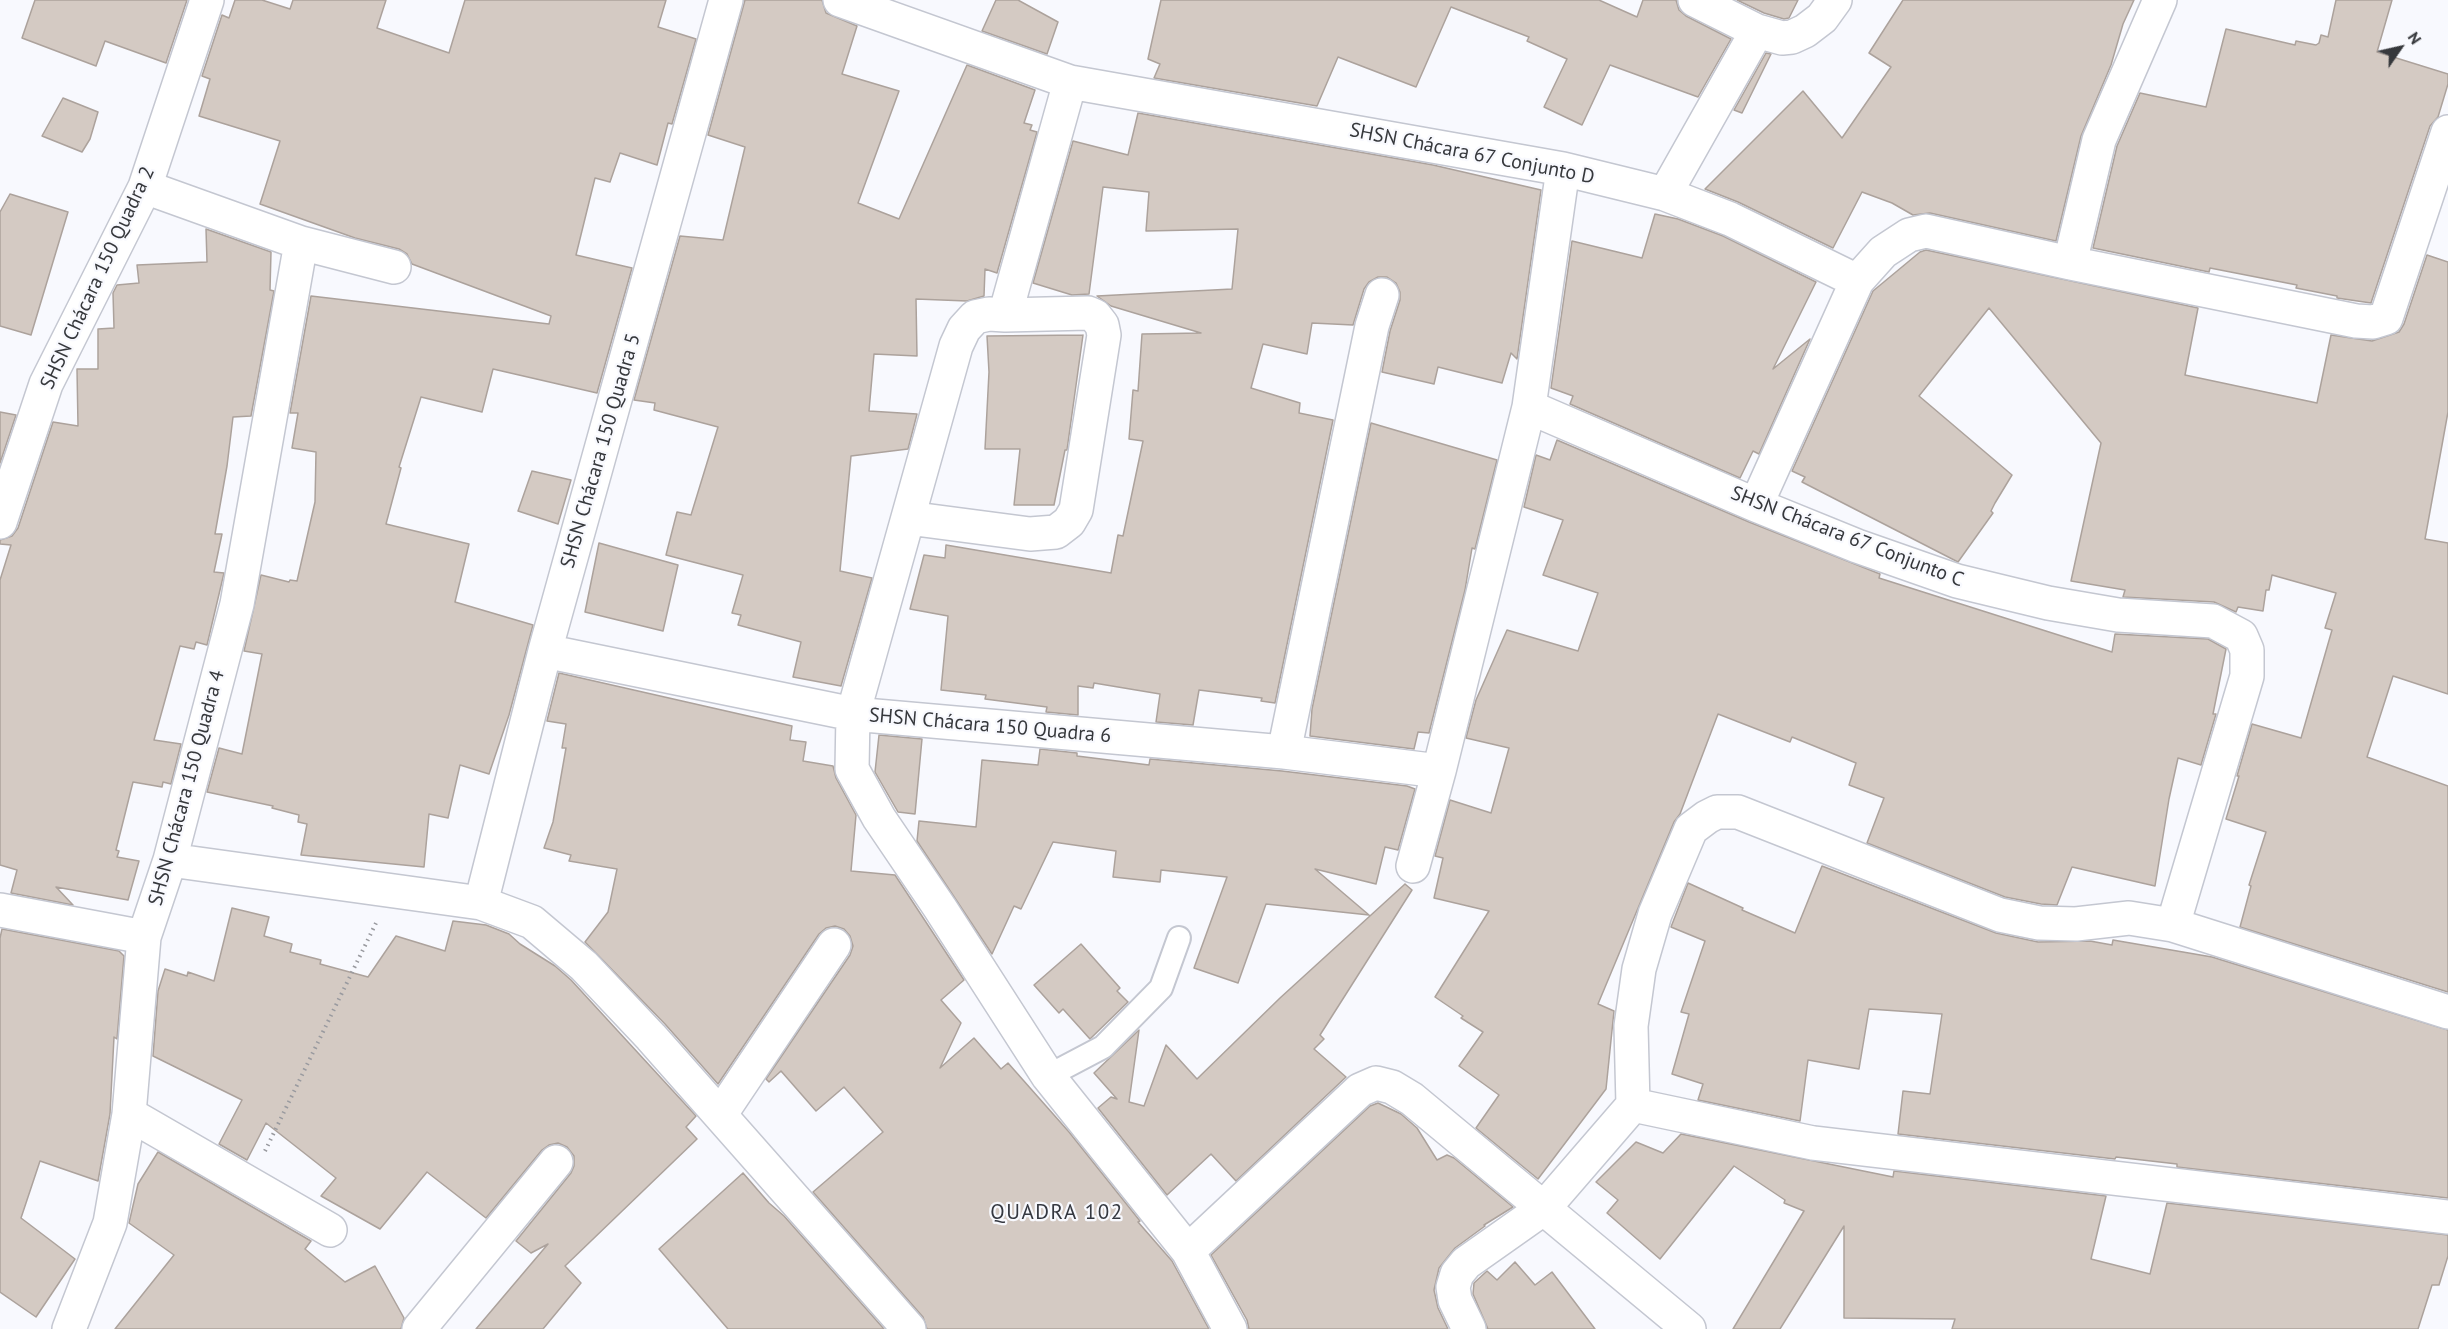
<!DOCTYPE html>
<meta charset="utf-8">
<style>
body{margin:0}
#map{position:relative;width:2448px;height:1329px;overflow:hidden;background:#f8f9fe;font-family:"PT Sans",sans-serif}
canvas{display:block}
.north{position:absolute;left:2370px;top:18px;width:60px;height:60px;-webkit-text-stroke:4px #f8f9fe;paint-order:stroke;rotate:56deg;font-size:16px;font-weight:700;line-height:24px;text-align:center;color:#36383c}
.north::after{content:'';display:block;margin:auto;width:21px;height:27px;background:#36383c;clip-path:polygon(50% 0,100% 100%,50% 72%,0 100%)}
</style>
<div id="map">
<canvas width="2448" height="1329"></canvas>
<div class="north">N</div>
</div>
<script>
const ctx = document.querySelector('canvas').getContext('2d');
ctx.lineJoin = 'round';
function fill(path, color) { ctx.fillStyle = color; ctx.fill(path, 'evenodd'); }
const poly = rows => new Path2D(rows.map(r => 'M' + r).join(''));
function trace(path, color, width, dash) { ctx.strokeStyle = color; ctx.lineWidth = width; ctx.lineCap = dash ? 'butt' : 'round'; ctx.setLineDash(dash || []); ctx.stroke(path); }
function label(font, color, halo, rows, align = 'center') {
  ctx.font = font + ' "PT Sans",sans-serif'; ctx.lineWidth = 4.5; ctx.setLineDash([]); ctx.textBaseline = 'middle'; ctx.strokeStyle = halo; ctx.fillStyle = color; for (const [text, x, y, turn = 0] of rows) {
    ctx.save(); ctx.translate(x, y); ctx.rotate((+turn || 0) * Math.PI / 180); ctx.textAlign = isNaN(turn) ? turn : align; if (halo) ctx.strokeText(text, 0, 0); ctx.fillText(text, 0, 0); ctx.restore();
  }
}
const building = poly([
 [35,0,187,0,166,63,105,41,96,66,22,38,35,0],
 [235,0,262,0,290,9,293,0,386,0,377,28,449,53,465,0,666,0,658,27,696,39,672,124,668,123,657,165,620,153,610,182,595,178,576,255,632,268,597,393,493,369,482,412,421,397,399,467,401,468,386,524,469,544,455,602,533,625,509,715,489,774,460,765,448,818,429,814,424,867,301,855,307,824,298,822,299,815,272,808,273,806,207,792,219,748,242,754,262,654,244,651,261,575,289,582,290,580,297,581,315,502,316,452,292,448,298,413,290,413,311,296,549,324,551,316,412,264,407,254,399,249,355,238,260,204,280,141,199,116,210,79,202,76,222,15,229,18,235,0],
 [745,0,822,0,826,13,857,26,842,74,899,91,858,203,899,219,967,65,1035,90,1024,123,1032,125,1030,130,1037,132,997,273,985,269,984,296,967,301,916,299,917,356,874,354,869,411,917,414,908,449,851,456,840,571,872,578,841,686,793,677,801,642,738,625,741,615,732,613,743,575,666,555,677,512,691,515,718,427,654,410,655,403,634,400,680,236,723,240,745,147,708,135,745,0],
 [996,0,1018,0,1058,22,1047,54,982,31,996,0],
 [1161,0,1599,0,1637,17,1643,0,1676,0,1679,10,1686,16,1731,39,1698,97,1610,65,1582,125,1544,107,1567,59,1527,41,1529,37,1451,7,1416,87,1338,57,1317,106,1154,78,1160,64,1148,59,1161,0],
 [1737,0,1798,0,1789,18,1784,19,1764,13,1737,0],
 [1903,0,2134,0,2123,24,2111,65,2081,136,2056,241,1930,213,1913,215,1892,203,1862,192,1833,248,1738,202,1705,189,1803,91,1842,138,1891,67,1869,53,1903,0],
 [2336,0,2392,0,2377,52,2448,74,2448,84,2438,117,2430,126,2371,303,2337,298,2337,296,2296,288,2297,285,2210,268,2209,272,2093,248,2117,146,2140,93,2206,107,2226,29,2295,45,2296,41,2316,45,2319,43,2321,35,2328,37,2336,0],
 [1766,53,1771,54,1742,113,1734,110,1766,53],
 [63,98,98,112,90,139,82,152,42,136,63,98],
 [1138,113,1433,165,1541,190,1517,359,1511,353,1502,383,1438,367,1434,384,1382,372,1390,331,1400,300,1400,292,1396,283,1387,277,1378,277,1369,282,1364,289,1353,325,1312,323,1307,354,1263,344,1251,388,1300,403,1299,413,1333,420,1275,703,1261,701,1262,698,1199,690,1193,725,1156,722,1160,694,1094,683,1093,688,1078,686,1078,715,1046,712,1047,707,985,699,986,695,941,690,948,616,910,609,924,555,945,558,946,545,1111,573,1118,535,1123,536,1143,441,1129,439,1133,390,1138,391,1142,334,1201,333,1111,306,1097,296,1232,289,1238,229,1146,231,1149,192,1103,187,1089,294,1072,295,1033,283,1073,141,1128,155,1138,113],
 [10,194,68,212,31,335,0,326,0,212,10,194],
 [1655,214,1678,219,1723,236,1816,282,1773,369,1810,339,1759,454,1753,451,1740,478,1570,404,1573,396,1551,388,1572,241,1642,258,1655,214],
 [206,229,271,252,270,290,274,291,251,416,233,417,227,466,215,534,222,534,214,572,224,573,207,645,196,642,194,649,180,646,154,740,181,744,171,784,163,782,162,787,133,782,116,850,119,851,117,857,139,861,128,900,56,887,73,905,11,893,17,870,0,865,0,580,11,545,0,544,0,540,12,536,18,528,53,422,78,426,77,369,98,369,98,329,114,328,113,293,117,285,139,283,137,265,207,262,206,229],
 [1926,250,2198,308,2185,375,2317,403,2331,335,2372,341,2399,332,2404,324,2427,255,2448,262,2448,412,2425,539,2448,543,2448,694,2393,676,2367,757,2448,786,2448,992,2240,927,2251,886,2249,885,2266,832,2226,819,2239,776,2237,776,2252,724,2301,738,2332,630,2325,628,2336,593,2272,575,2269,590,2266,590,2263,611,2238,607,2236,612,2214,602,2123,597,2125,590,2071,581,2101,443,1989,308,1919,396,2012,475,1995,503,1991,511,1993,513,1958,562,1802,482,1805,477,1792,471,1873,291,1920,252,1926,250],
 [1083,335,1067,450,1065,450,1054,505,1014,505,1020,449,985,449,989,372,987,336,1083,335],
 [0,412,16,415,0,463,0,412],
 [1371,423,1497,460,1475,549,1472,548,1465,590,1429,733,1418,732,1414,749,1310,736,1312,709,1371,423],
 [1557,440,1749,522,1880,574,1879,578,2112,652,2115,634,2208,639,2226,649,2213,714,2216,714,2201,765,2178,758,2169,799,2155,886,2072,867,2057,905,2041,904,2005,897,1867,843,1884,798,1849,785,1856,763,1792,737,1790,742,1718,714,1680,814,1674,822,1598,1004,1614,1011,1606,1089,1538,1179,1476,1128,1499,1095,1459,1066,1483,1032,1461,1018,1463,1016,1435,997,1489,911,1434,898,1443,858,1435,856,1450,800,1491,813,1509,748,1466,738,1476,700,1507,630,1578,651,1598,593,1543,575,1563,520,1524,507,1536,455,1550,460,1557,440],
 [532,471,571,480,558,524,518,511,532,471],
 [599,543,678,565,663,631,585,612,599,543],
 [559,673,792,726,790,740,806,742,803,761,833,766,836,778,856,815,851,871,895,875,964,980,941,1000,961,1023,940,1068,974,1038,1001,1069,1008,1063,1069,1132,1140,1221,1138,1222,1172,1261,1209,1329,927,1329,923,1317,813,1192,883,1132,844,1087,816,1111,781,1071,769,1082,766,1079,850,955,853,946,850,936,844,929,835,926,826,928,819,934,718,1084,665,1024,585,942,608,912,617,869,569,861,571,855,544,848,553,822,566,748,562,748,566,724,547,721,559,673],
 [879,735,922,739,915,814,898,812,875,772,879,735],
 [1040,749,1077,753,1077,756,1149,765,1150,759,1282,771,1407,786,1415,789,1398,850,1385,847,1376,884,1315,869,1369,915,1266,904,1238,983,1194,968,1227,877,1161,870,1160,882,1113,877,1116,851,1053,842,1021,909,1014,906,992,954,917,841,919,821,976,827,982,760,1038,765,1040,749],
 [1822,866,1996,933,2038,942,2090,941,2112,945,2113,940,2212,957,2448,1030,2448,1198,2177,1167,2177,1164,2116,1157,2115,1159,1898,1134,1903,1091,1930,1094,1942,1014,1869,1009,1859,1069,1808,1060,1800,1121,1698,1100,1703,1084,1672,1074,1689,1014,1681,1012,1705,941,1671,927,1688,883,1743,908,1742,910,1795,933,1822,866],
 [1405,884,1412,890,1320,1035,1324,1039,1314,1049,1346,1077,1236,1181,1211,1154,1167,1195,1098,1108,1111,1097,1117,1099,1094,1073,1139,1030,1129,1102,1144,1106,1166,1045,1197,1079,1280,998,1405,884],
 [232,908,269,917,264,936,292,944,290,952,321,960,320,964,368,977,396,936,445,951,453,921,486,925,509,934,520,944,555,966,571,980,696,1116,686,1127,697,1139,565,1266,581,1283,543,1329,476,1329,548,1244,531,1253,516,1241,571,1173,574,1166,574,1156,567,1147,558,1143,549,1145,542,1150,486,1218,427,1172,380,1229,321,1196,336,1178,266,1123,247,1160,219,1144,242,1100,153,1056,158,991,165,969,187,976,188,972,214,981,232,908],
 [2,929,119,951,124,956,117,1039,114,1037,110,1114,98,1181,40,1161,21,1218,75,1259,36,1317,0,1292,0,938,2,929],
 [1081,944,1120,988,1117,991,1128,1002,1090,1039,1063,1009,1059,1013,1034,985,1081,944],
 [1378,1103,1401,1114,1417,1128,1437,1160,1447,1155,1454,1158,1513,1207,1484,1225,1485,1226,1455,1248,1439,1268,1434,1290,1438,1308,1448,1329,1249,1329,1247,1320,1211,1255,1370,1106,1378,1103],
 [1681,1134,1893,1177,1894,1171,2106,1196,2091,1259,2150,1274,2167,1203,2448,1235,2448,1256,2439,1285,2432,1285,2418,1329,1952,1329,1955,1319,1844,1318,1844,1226,1780,1329,1733,1329,1804,1211,1784,1203,1785,1200,1734,1166,1660,1259,1607,1213,1618,1200,1596,1182,1636,1142,1663,1153,1681,1134],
 [158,1152,311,1241,305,1249,345,1282,375,1266,404,1318,401,1329,115,1329,174,1255,129,1223,138,1184,158,1152],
 [743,1173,769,1203,784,1216,884,1329,728,1329,659,1249,743,1173],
 [1515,1262,1535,1285,1552,1272,1595,1329,1488,1329,1473,1294,1474,1283,1487,1271,1497,1280,1515,1262]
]);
const path = poly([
 [265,1151,376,923]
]);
const lane = poly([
 [1048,1076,1103,1047,1161,988,1179,938]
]);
const street = poly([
 [840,0,1070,82,1563,169,1665,194,1730,219,1857,281,1756,505],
 [1695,0,1757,31,1782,38,1792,37,1805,31,1822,18,1835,0],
 [1070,82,1005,315,989,314,975,317,964,329,956,346,853,714,852,769,879,818,940,908,1048,1076,1188,1251,1230,1329],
 [145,187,301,243,394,267],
 [1665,194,1757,31],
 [2070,263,2099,140,2160,0],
 [1857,281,1883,252,1909,235,1926,231,2070,263,2356,321,2373,322,2386,318,2448,132],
 [1529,407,1756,505,1857,546,1957,581,2048,603,2118,615,2213,621,2241,636,2247,650,2247,676,2173,925],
 [908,518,1030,534,1056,532,1069,522,1076,510,1104,335,1102,325,1095,316,1088,313,1005,315],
 [0,522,46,384,145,187,207,0],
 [545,651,853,714,1284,752,1439,771],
 [1284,752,1372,326,1382,295],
 [170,860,481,903,532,922,584,966,651,1037,909,1329],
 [1413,866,1439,771,1529,407,1563,169],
 [481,903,545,651,726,0],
 [0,910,144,937],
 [1633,1105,1813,1143,2448,1217],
 [129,1114,330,1230],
 [720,1115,834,945],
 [1188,1251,1360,1090,1376,1083,1392,1087,1412,1099,1689,1329],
 [69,1329,110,1223,129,1114,144,937,170,860,237,604,301,243],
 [419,1329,556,1162],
 [1469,1329,1455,1300,1453,1287,1457,1274,1466,1263,1544,1208,1633,1105,1631,1026,1639,969,1655,914,1691,829,1707,817,1717,812,1738,812,2000,915,2039,923,2076,924,2129,918,2173,925,2448,1012]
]);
const streetNames = [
 ["SHSN Chácara 67 Conjunto D",1472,154,11],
 ["SHSN Chácara 150 Quadra 2",98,278,-65],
 ["SHSN Chácara 150 Quadra 5",601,451,-74],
 ["SHSN Chácara 67 Conjunto C",1847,537,21],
 ["SHSN Chácara 150 Quadra 6",990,726,5],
 ["SHSN Chácara 150 Quadra 4",187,788,-75]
];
const neighbourhoodNames = [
 ["QUADRA 102",1057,1213]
];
fill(building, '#d4cac3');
trace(building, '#aca29c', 1.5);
trace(lane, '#c4c7d1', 26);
trace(street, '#c4c7d1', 36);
trace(path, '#999a9f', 4, [1.5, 4.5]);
trace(lane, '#fff', 22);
trace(street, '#fff', 33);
label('20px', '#36383c', '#f8f9fe', streetNames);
ctx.letterSpacing = '1.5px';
label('21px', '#353840', '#f8f9fe', neighbourhoodNames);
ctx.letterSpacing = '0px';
</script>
